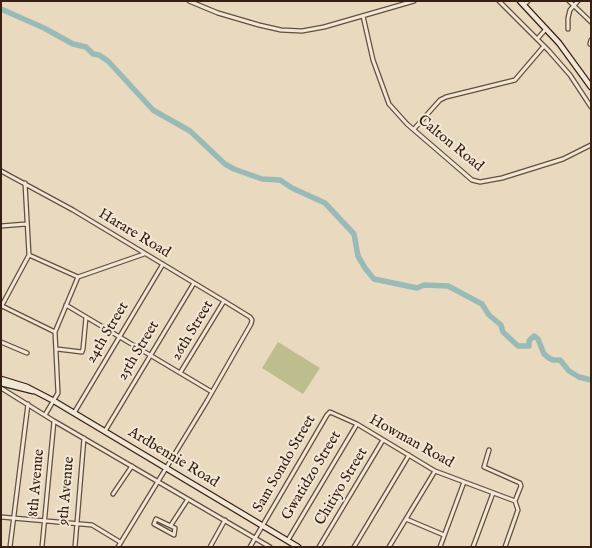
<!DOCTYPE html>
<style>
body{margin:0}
#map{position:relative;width:592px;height:548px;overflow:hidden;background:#e9dabf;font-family:"IM FELL English",serif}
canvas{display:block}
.frame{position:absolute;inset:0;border:2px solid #372012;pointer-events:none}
</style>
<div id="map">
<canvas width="592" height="548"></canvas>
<div class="frame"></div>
</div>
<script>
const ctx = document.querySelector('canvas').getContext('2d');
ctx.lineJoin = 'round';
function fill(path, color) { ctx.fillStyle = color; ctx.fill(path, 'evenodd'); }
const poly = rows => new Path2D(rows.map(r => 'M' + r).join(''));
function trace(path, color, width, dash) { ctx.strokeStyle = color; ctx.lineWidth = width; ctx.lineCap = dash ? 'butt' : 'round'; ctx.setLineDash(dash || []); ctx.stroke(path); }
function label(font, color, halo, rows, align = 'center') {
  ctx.font = font + ' "IM FELL English",serif'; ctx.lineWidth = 4; ctx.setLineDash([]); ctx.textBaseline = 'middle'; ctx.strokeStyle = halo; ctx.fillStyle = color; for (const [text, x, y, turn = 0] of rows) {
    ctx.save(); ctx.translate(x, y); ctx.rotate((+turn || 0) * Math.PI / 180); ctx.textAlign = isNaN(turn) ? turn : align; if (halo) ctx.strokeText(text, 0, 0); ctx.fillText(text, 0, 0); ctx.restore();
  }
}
const green = poly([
 [278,342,320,368,303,394,262,368]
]);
const river = poly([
 [1,9,44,28,73,44,86,47,93,54,99,55,108,61,153,110,190,131,225,164,234,169,262,179,280,180,292,188,325,203,354,234,358,256,365,268,374,279,417,288,424,285,448,286,482,304,489,315,501,325,503,332,518,346,529,346,529,341,534,336,538,339,544,354,549,358,553,360,560,360,569,371,579,377,591,380]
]);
const minor = poly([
 [189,1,218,13,259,25,281,30,302,31,324,27,414,1],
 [499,1,549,51,570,75,591,107],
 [569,1,591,22],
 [524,5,528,1],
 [363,16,373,60,389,104,407,124,472,180,480,182,502,178,563,159,591,145],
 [568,29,568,18,570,10,578,1],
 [538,38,546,29],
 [590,44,591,40],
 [414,129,440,100,446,97,515,80,544,46],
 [1,171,73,210,224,301,250,317,252,320,251,324,207,401,118,547],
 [1,226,26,224],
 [29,255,78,277],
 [78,277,144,254],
 [66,305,212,392],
 [2,306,55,332],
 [1,307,29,255,25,183],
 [1,342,27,353],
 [57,349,82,352,83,349,86,317],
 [180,373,224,301],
 [1,388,54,421,270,547],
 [74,413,163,264],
 [45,415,58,393,55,332,78,277],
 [105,431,194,283],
 [489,450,484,467,520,483,521,486,515,501],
 [113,494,132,466],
 [1,517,92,525,120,542],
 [156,519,175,528,174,535,154,524,156,519],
 [406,519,444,535],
 [171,525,188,499],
 [288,540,357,424],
 [10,547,28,404],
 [42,547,54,421],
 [75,547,84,438],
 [210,547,225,520],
 [250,547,327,415,330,412,357,424,435,471,515,501],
 [319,547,383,440],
 [354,547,409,455],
 [389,547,435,471],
 [440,547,464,482],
 [473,547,493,493],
 [505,547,518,510,515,501]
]);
const secondary = poly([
 [520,1,559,43,591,87],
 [1,379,27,387,54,401,298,547],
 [1,383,33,391]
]);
const streetNames = [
 ["Calton Road",450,144,39],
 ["Harare Road",134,234,31],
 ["26th Street",193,331,-59],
 ["24th Street",108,333,-59],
 ["25th Street",139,351,-59],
 ["Howman Road",411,442,29],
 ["Ardbennie Road",173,458,31],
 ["Sam Sondo Street",285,464,-60],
 ["Gwatidzo Street",312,476,-59],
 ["8th Avenue",37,483,-85],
 ["Chitiyo Street",342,487,-59],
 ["9th Avenue",67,491,-85]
];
fill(green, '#bdbd8e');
trace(river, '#99bab7', 5.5);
trace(minor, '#644e3d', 5.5);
trace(secondary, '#372012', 7);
trace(minor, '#f1e7d5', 3);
trace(secondary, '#f1e7d5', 4.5);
label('15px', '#372012', '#f1e7d5', streetNames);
</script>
